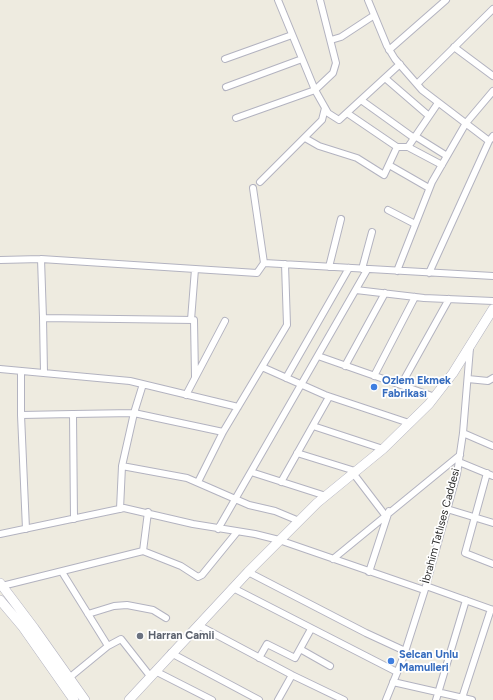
<!DOCTYPE html>
<meta charset="utf-8">
<style>
body{margin:0}
canvas{display:block;background:#eeebe0}
</style>
<canvas width="493" height="700"></canvas>
<script>
const ctx = document.querySelector('canvas').getContext('2d');
ctx.lineJoin = 'round';
const poly = rows => new Path2D(rows.map(r => 'M' + r).join(''));
function trace(path, color, width, dash) { ctx.strokeStyle = color; ctx.lineWidth = width; ctx.lineCap = dash ? 'butt' : 'round'; ctx.setLineDash(dash || []); ctx.stroke(path); }
function label(font, color, halo, rows, align = 'center') {
  ctx.font = font + ' Figtree,sans-serif'; ctx.lineWidth = 3.5; ctx.setLineDash([]); ctx.textBaseline = 'middle'; ctx.strokeStyle = halo; ctx.fillStyle = color; for (const [text, x, y, turn = 0] of rows) {
    ctx.save(); ctx.translate(x, y); ctx.rotate((+turn || 0) * Math.PI / 180); ctx.textAlign = isNaN(turn) ? turn : align; if (halo) ctx.strokeText(text, 0, 0); ctx.fillText(text, 0, 0); ctx.restore();
  }
}
const street = poly([
 [278,0,315,90,328,113,339,120,400,64],
 [368,0,387,46,395,59,422,90,489,141,493,136],
 [331,40,341,37,373,16],
 [454,47,493,76],
 [389,50,446,0],
 [225,59,292,35],
 [385,78,429,116],
 [417,84,493,9],
 [226,87,302,59],
 [361,100,414,138],
 [347,113,397,147,408,147,442,165],
 [236,118,315,90,333,73,336,63,320,0],
 [415,136,447,156],
 [305,138,319,146,357,158,384,175,397,147],
 [408,147,438,103],
 [389,165,429,188],
 [260,182,322,120,325,108],
 [253,188,264,263,493,276],
 [388,210,415,224],
 [41,259,257,273,264,263],
 [0,260,41,259,43,318,194,320,195,377],
 [329,267,341,219],
 [362,269,372,232],
 [397,271,432,182,466,123,493,91],
 [429,273,489,141],
 [356,290,424,298,493,301],
 [43,318,44,373],
 [191,320,195,269],
 [318,356,435,397],
 [345,366,385,293],
 [262,367,325,395,409,423],
 [0,369,130,381,238,407],
 [21,371,21,415,26,529],
 [374,376,415,297],
 [286,378,349,268],
 [468,379,488,381,493,378],
 [401,385,449,299],
 [186,395,225,321],
 [21,415,73,414],
 [313,426,383,449],
 [463,433,493,446],
 [297,453,355,471],
 [459,462,493,476],
 [122,466,187,478,249,505,275,511,299,521],
 [251,472,326,496],
 [353,473,385,515],
 [487,473,465,553,493,564],
 [198,482,223,432,287,325,285,264],
 [281,482,329,397],
 [120,509,122,466,134,413,143,384],
 [447,509,493,523],
 [74,519,73,414,134,413,223,432],
 [218,529,367,270],
 [0,534,124,508,193,524,255,534,279,540,424,590],
 [143,551,181,566,198,577,202,575,237,532],
 [333,559,460,455],
 [62,572,108,646,121,639,150,676],
 [248,572,366,633,405,651],
 [369,572,389,511],
 [2,586,143,551,148,512],
 [426,586,493,610],
 [233,588,397,672],
 [88,614,114,606,127,605,153,610,166,618],
 [198,625,292,675,344,700],
 [300,649,330,666],
 [171,653,259,700],
 [259,658,267,644,295,658,311,629],
 [155,671,212,700],
 [69,678,108,646],
 [393,682,472,700],
 [462,698,491,609],
 [278,700,292,675],
 [386,700,403,658,426,586,457,474,463,433,470,348],
 [436,700,466,600]
]);
const secondary = poly([
 [0,583,34,628,85,700],
 [0,600,22,626,74,700],
 [129,700,248,572,317,503,383,449,429,404,453,373,493,309]
]);
const markers = [
 [374,387,4,"#3f7fe0"],
 [140,636,4,"#6b7280"],
 [391,661,4,"#3f7fe0"]
];
const shopNames = [
 ["Ozlem Ekmek",382,381],
 ["Fabrikası",382,394],
 ["Selcan Unlu",399,655],
 ["Mamulleri",399,668]
];
const streetNames = [
 ["İbrahim Tatlıses Caddesi",441,526,-75]
];
const worshipNames = [
 ["Harran Camii",148,636]
];
trace(street, '#b3b3c0', 8);
trace(secondary, '#b3b3c0', 10);
trace(street, '#fff', 6);
trace(secondary, '#fff', 9);
for (const [x, y, r, color] of markers) { const dot = new Path2D(); dot.arc(x, y, r, 0, 2 * Math.PI); ctx.fillStyle = color; ctx.fill(dot); trace(dot, '#fff', 1.5); }
label('bold 11px', '#366cbe', '#fff', shopNames, 'left');
label('11px', '#2d2d2d', '#fff', streetNames);
label('bold 11px', '#5b616d', '#fff', worshipNames, 'left');
</script>
